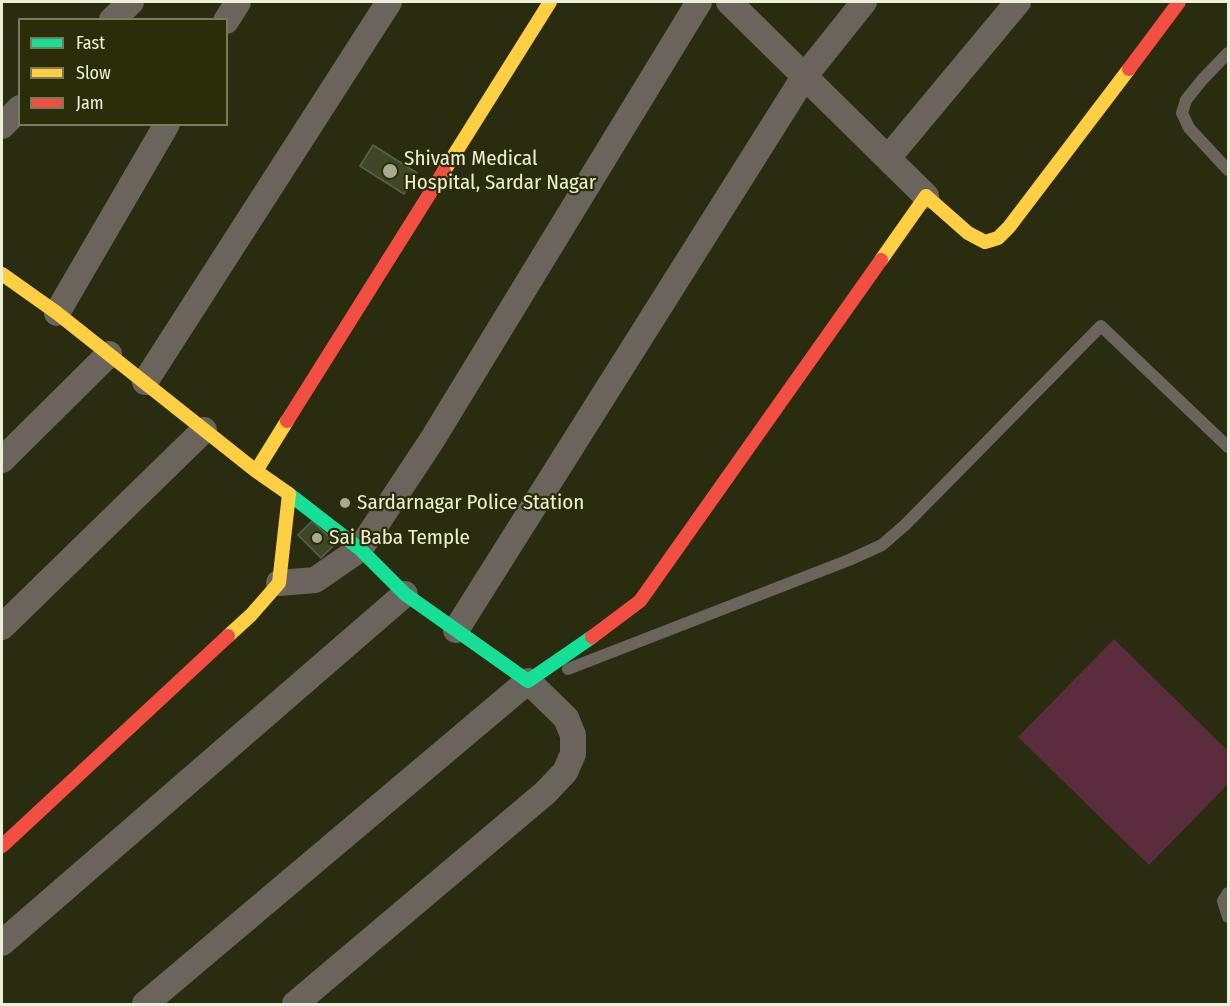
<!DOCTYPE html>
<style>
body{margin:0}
#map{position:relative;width:1230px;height:1006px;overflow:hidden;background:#2a2c10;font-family:"Fira Sans Condensed",sans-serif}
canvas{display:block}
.frame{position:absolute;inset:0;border:3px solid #edf0d6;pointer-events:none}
.legend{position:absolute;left:18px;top:18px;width:210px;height:108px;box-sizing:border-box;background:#2b2d08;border:2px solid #797b5a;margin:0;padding:8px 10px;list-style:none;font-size:18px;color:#edf0d6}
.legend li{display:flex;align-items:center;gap:12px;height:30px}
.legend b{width:30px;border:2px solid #797b5a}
</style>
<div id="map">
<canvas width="1230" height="1006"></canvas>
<div class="frame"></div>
<ul class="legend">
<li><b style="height:8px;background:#16e098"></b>Fast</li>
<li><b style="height:8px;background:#ffcf43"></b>Slow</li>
<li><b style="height:8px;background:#f24e42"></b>Jam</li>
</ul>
</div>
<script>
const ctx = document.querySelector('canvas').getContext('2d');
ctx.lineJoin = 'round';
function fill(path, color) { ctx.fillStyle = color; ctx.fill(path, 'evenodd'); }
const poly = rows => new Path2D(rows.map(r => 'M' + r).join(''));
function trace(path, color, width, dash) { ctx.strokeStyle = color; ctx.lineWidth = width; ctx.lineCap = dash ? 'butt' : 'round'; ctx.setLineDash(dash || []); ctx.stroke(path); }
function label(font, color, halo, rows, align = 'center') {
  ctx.font = font + ' "Fira Sans Condensed",sans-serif'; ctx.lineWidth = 4.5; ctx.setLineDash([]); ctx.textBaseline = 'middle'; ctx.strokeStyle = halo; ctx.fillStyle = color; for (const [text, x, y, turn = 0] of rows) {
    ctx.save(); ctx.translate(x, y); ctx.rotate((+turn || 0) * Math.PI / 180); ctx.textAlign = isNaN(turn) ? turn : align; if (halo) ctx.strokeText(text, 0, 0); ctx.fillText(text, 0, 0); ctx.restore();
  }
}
const green = poly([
 [1114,639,1228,751,1228,784,1149,865,1018,737]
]);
const building = poly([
 [373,145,417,173,404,194,360,166,373,145],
 [312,521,336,543,321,558,298,535,312,521]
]);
const lane = poly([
 [1228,53,1202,80,1186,100,1182,113,1189,128,1228,170],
 [568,669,849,560,882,545,905,525,1101,326,1228,447],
 [1228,893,1223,901,1228,917]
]);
const street = poly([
 [729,2,926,196],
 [112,20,131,2],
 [226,21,238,2],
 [2,126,20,108],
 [888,158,1018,2],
 [57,313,167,124],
 [145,382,389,2],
 [2,460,109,354],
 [279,583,315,580,360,549,432,440,699,2],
 [2,627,204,430],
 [456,630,804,77,864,2],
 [2,943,405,594],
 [145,1004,528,681,566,718,573,735,573,754,565,772,545,793,295,1004]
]);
const fast = poly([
 [289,494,360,549,405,594,528,681,592,637]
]);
const slow = poly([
 [444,171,550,2],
 [881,260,926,196,968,233,985,242,998,238,1009,227,1129,69],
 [2,274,57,313,256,471],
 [228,636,251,615,279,583,289,494,256,471,287,421]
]);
const jam = poly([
 [1129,69,1179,2],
 [287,421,444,171],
 [592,637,640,601,881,260],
 [2,846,228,636]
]);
const markers = [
 [390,171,8,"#a9ab91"],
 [345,503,6,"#a9ab91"],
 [317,538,6,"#a9ab91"]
];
const poiNames = [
 ["Shivam Medical",404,159],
 ["Hospital, Sardar Nagar",404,183],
 ["Sardarnagar Police Station",357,503],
 ["Sai Baba Temple",329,538]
];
fill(green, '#5a2c3e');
fill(building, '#3e4827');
trace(building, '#5b604c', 1.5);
trace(lane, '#6a645c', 12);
trace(street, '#6a645c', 26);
trace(fast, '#16e098', 14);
trace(slow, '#ffcf43', 14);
trace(jam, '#f24e42', 14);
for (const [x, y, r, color] of markers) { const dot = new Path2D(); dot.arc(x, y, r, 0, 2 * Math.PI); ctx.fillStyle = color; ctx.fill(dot); trace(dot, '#2b2d08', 2); }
label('21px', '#edf0d6', '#2b2d08', poiNames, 'left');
</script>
